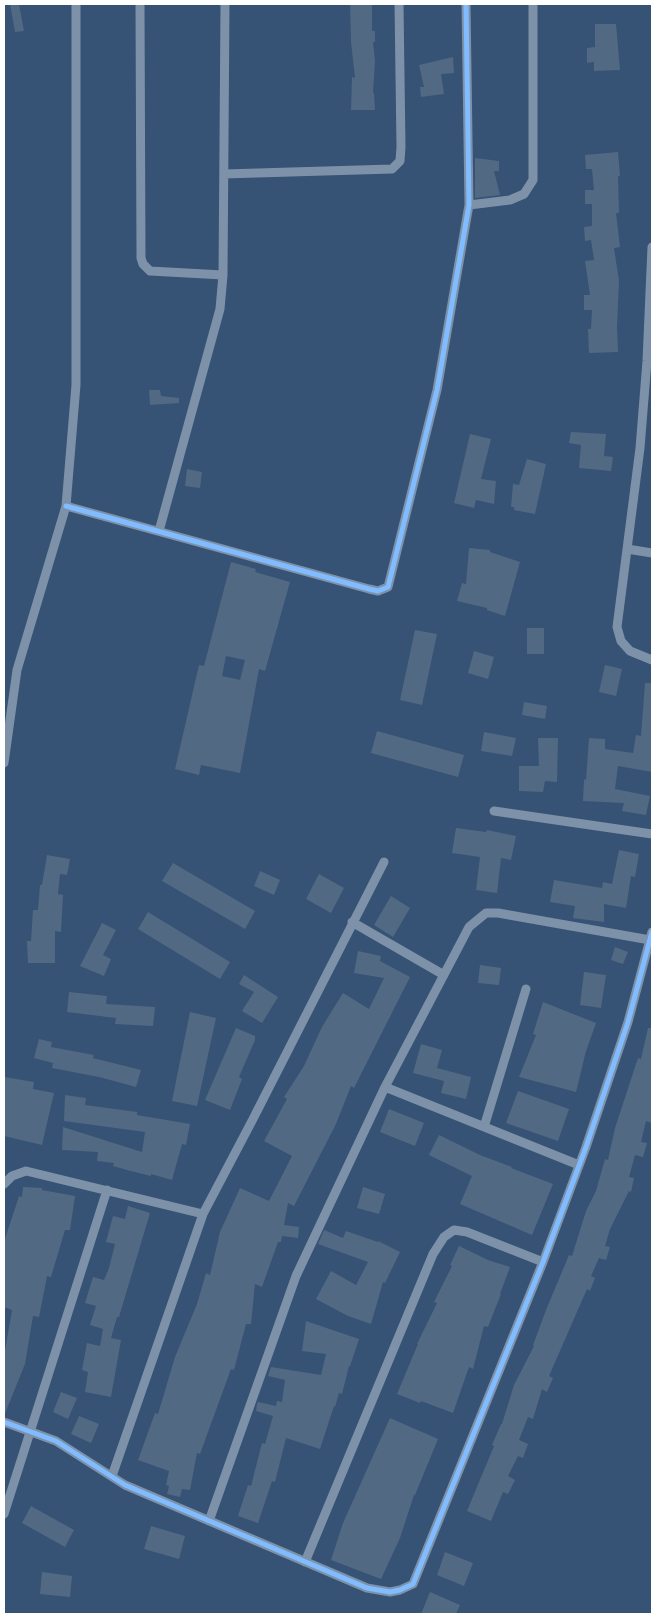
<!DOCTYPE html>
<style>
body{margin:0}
#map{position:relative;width:656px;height:1618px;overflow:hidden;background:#365274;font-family:Raleway,sans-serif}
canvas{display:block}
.frame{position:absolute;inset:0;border:5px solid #fff;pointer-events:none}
</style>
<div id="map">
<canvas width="656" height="1618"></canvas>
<div class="frame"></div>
</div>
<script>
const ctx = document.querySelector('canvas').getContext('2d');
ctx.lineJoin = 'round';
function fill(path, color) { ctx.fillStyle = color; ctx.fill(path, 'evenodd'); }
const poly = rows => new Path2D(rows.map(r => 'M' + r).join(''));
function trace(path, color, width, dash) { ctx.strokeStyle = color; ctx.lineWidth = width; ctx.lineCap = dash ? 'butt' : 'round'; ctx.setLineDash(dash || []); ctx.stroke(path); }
const building = poly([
 [10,4,19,4,24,31,15,32],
 [350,4,372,4,372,31,375,31,375,42,373,42,375,61,373,93,374,93,375,110,351,110,352,77,355,78,351,42],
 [595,24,616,24,620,70,594,71,594,62,587,63,587,48,595,47],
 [453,57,454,73,441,74,444,94,421,97,420,87,424,87,419,65],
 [618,152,620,176,618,176,619,213,616,213,620,247,614,248,619,281,617,327,618,352,589,353,588,329,591,329,592,310,584,310,584,295,590,295,585,261,594,260,591,240,585,241,584,227,592,226,592,204,585,204,585,190,594,190,592,169,586,169,585,155],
 [475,158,499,161,499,171,494,171,500,195,475,198],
 [149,390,160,390,161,396,179,398,179,403,150,405],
 [571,432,606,434,604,456,613,457,611,471,579,468,581,445,569,443],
 [470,434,491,439,481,479,496,481,494,504,476,500,474,508,454,503],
 [527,459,546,464,535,514,514,510,514,507,511,507,513,484,519,485],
 [187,469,202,472,200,488,185,486],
 [469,548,490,550,490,552,520,562,505,616,487,610,487,608,457,601,462,583,466,584],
 [231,562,256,569,255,572,290,582,265,671,259,669,240,773,201,765,199,775,175,769,199,665,204,666],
 [226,656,245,660,240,680,222,676],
 [527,628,544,628,544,654,527,654],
 [415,630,437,634,422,705,400,700],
 [474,651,494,657,488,679,468,673],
 [605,665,622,669,616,696,599,692],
 [645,683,652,683,652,772,618,766,615,789,650,796,646,815,622,811,624,803,583,801,584,779,586,780,589,738,605,739,605,749,633,753,636,735,641,736],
 [524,702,547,706,545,719,522,715],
 [377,731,464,755,458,777,371,753],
 [484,732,516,738,512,756,481,751],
 [538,738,558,738,557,782,545,781,543,792,519,791,519,766,539,766],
 [456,828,486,832,487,830,516,836,511,860,501,858,497,893,476,890,480,857,452,853],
 [619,850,639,854,635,877,631,876,626,908,604,904,604,922,573,918,575,906,550,902,554,880,602,888,603,882,612,884],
 [47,855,70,859,67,875,60,874,58,894,63,895,62,913,61,932,55,931,55,963,28,963,27,941,31,941,33,910,38,910,40,885,42,885],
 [173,863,255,911,245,929,162,881],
 [260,871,280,880,274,895,254,886],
 [319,874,344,888,331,913,306,899],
 [391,896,410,908,393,937,374,925],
 [148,912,230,962,220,979,138,929],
 [102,923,116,930,103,955,111,959,104,976,80,966],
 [615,947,628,952,623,964,611,960],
 [358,951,381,956,380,961,410,977,354,1088,351,1086,336,1124,294,1206,288,1203,284,1225,299,1227,298,1238,282,1236,281,1242,278,1242,262,1287,255,1284,251,1324,246,1324,234,1370,231,1369,200,1454,197,1453,190,1490,182,1489,180,1497,167,1494,169,1486,166,1485,169,1471,138,1460,155,1413,158,1414,175,1357,197,1304,206,1273,210,1275,220,1232,240,1188,269,1201,292,1156,264,1141,287,1099,284,1097,304,1066,322,1027,343,993,369,1009,384,978,354,973],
 [480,965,501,968,499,985,478,983],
 [584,972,606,975,601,1008,580,1005],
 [244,975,278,997,262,1023,242,1011,254,992,239,984],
 [69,992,107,996,106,1004,155,1007,153,1026,115,1024,116,1018,67,1012],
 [543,1002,596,1023,586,1051,576,1092,519,1077,536,1035,533,1034],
 [190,1012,216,1018,197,1106,172,1101],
 [236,1028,255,1036,255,1040,239,1077,242,1079,230,1110,205,1100],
 [648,1028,652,1028,652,1123,646,1121,641,1142,647,1143,643,1157,635,1155,629,1177,634,1178,631,1192,629,1191,610,1229,605,1246,610,1247,606,1260,599,1258,591,1276,595,1278,590,1291,587,1289,549,1376,553,1378,547,1392,542,1389,533,1419,528,1417,519,1440,528,1444,523,1458,518,1456,508,1476,515,1480,508,1494,503,1492,491,1521,467,1511,494,1446,492,1445,501,1424,502,1424,514,1385,534,1346,533,1345,546,1310,569,1255,572,1256,586,1211,596,1191,605,1159,608,1160,615,1128,638,1058,641,1059],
 [39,1039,52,1042,51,1047,94,1055,93,1058,141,1070,136,1087,99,1077,52,1068,53,1063,34,1058],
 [421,1044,442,1050,437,1068,471,1077,466,1099,441,1093,444,1081,413,1073],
 [4,1077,34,1082,33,1089,54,1093,42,1145,4,1136],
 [518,1091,569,1109,558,1141,506,1123],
 [65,1095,86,1098,85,1105,137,1112,137,1115,190,1124,186,1145,182,1144,172,1180,151,1174,151,1176,127,1170,113,1166,114,1163,97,1161,98,1152,62,1150,63,1127,142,1152,145,1132,64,1121],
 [389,1109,424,1123,415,1146,380,1132],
 [439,1135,480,1155,512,1167,511,1168,553,1184,532,1235,460,1204,472,1176,429,1155],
 [23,1187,42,1188,42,1190,75,1196,70,1230,65,1230,51,1277,47,1276,39,1317,33,1316,25,1364,4,1416,4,1356,12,1310,4,1307,4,1242,19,1196,22,1197],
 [363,1187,385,1194,379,1214,357,1208],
 [128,1206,150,1213,119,1317,117,1317,111,1338,121,1340,111,1397,85,1392,88,1372,82,1370,87,1343,100,1346,103,1329,90,1325,96,1306,85,1303,93,1277,104,1280,109,1268,115,1244,106,1242,113,1216,125,1219],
 [324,1230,343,1238,346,1231,378,1242,378,1241,400,1252,385,1283,383,1282,371,1324,348,1316,316,1299,331,1271,356,1285,368,1262,318,1244],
 [459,1246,488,1260,510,1267,500,1294,501,1294,488,1327,484,1326,473,1369,469,1367,453,1413,421,1401,420,1403,397,1394,418,1344,417,1344,437,1303,434,1302,452,1266,450,1265],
 [306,1321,359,1339,350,1366,349,1366,342,1394,339,1393,335,1407,334,1406,320,1449,286,1438,275,1482,272,1481,258,1523,238,1516,248,1485,251,1486,262,1443,265,1444,273,1416,256,1411,257,1404,258,1402,276,1406,277,1401,282,1402,285,1380,268,1376,271,1367,321,1375,326,1354,302,1351],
 [61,1392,77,1398,68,1419,53,1412],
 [79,1416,99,1424,91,1443,71,1434],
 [390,1418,438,1439,415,1495,414,1495,400,1538,381,1579,331,1560,343,1523],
 [31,1506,74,1530,65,1547,22,1523],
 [151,1526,185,1536,179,1559,144,1549],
 [445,1552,473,1563,464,1586,437,1575],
 [42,1572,72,1576,70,1597,40,1594],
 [430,1592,460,1605,456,1614,421,1614]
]);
const street = poly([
 [140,4,141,258,143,264,150,271,223,275],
 [224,174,392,169,400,161,401,147,399,4],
 [469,205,510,200,524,194,533,180,533,4],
 [652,247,647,361,640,448,617,627,621,641,630,651,652,660],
 [66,506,369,589,378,591,388,587,437,390,469,205,466,4],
 [159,531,220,309,223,275,225,4],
 [627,549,652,553],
 [4,763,17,670,66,506,76,385,76,4],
 [494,811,652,834],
 [352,922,444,975],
 [385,1087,579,1165],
 [484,1127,526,989],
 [4,1184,12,1176,26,1171,203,1214],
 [4,1422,56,1441,125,1485,367,1588,390,1592,400,1590,413,1584,543,1262,586,1147,628,1022,652,932],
 [112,1476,203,1214,253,1119,384,862],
 [4,1514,107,1190],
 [209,1521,296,1276,385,1087,469,927,486,913,498,913,650,940],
 [305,1562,433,1254,444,1237,454,1230,467,1232,543,1262]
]);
const cycleway = poly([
 [66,506,369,589,378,591,388,587,437,390,469,205,466,4],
 [4,1422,56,1441,125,1485,367,1588,390,1592,400,1590,413,1584,543,1262,586,1147,628,1022,652,932]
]);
fill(building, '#526984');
trace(street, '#7d92a8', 9);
trace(cycleway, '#80bcff', 5);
</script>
